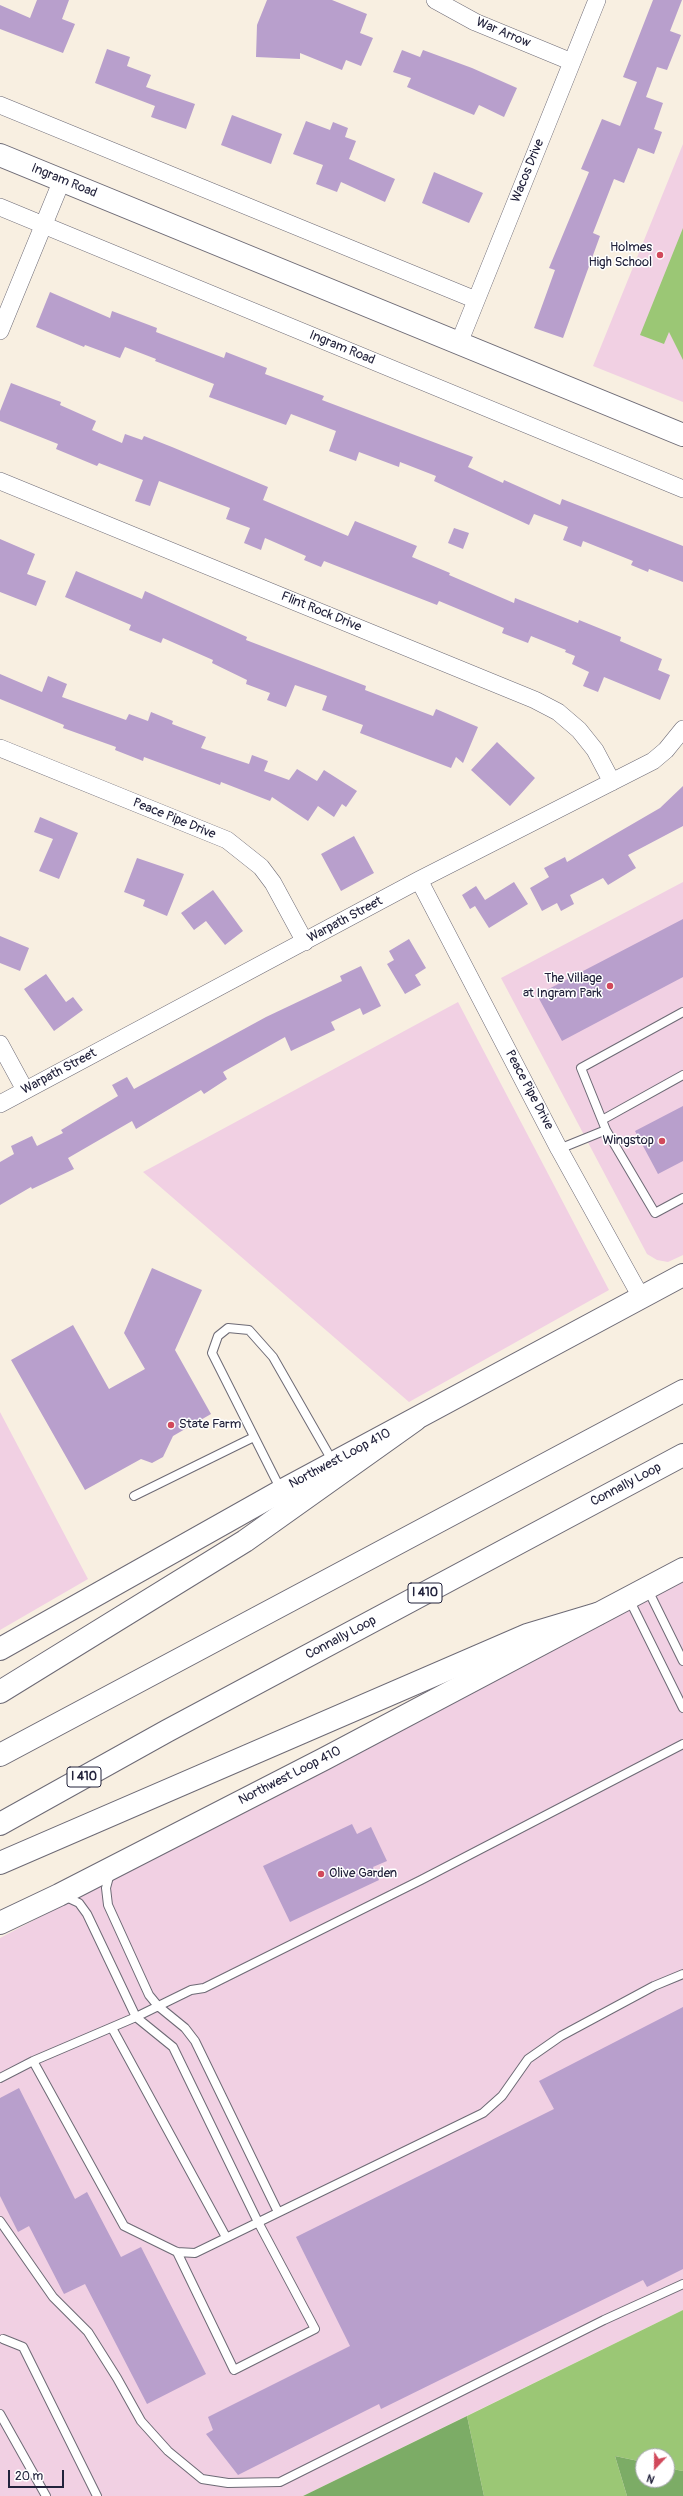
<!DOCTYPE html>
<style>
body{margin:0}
#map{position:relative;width:683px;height:2496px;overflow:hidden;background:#f8efe1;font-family:Pangolin,sans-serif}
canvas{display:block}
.north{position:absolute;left:635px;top:2448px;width:40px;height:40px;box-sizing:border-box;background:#fff;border:1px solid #a7a7b1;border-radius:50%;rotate:202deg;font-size:11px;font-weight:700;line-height:16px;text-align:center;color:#22223b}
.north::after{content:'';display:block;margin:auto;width:14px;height:18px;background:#d1495b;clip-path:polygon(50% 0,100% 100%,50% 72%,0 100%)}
.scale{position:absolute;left:8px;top:2470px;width:56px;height:18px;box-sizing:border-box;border:2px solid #22223b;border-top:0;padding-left:5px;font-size:12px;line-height:14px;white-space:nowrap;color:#22223b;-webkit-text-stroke:3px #fff;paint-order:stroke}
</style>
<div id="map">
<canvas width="683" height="2496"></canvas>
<div class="north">N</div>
<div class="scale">20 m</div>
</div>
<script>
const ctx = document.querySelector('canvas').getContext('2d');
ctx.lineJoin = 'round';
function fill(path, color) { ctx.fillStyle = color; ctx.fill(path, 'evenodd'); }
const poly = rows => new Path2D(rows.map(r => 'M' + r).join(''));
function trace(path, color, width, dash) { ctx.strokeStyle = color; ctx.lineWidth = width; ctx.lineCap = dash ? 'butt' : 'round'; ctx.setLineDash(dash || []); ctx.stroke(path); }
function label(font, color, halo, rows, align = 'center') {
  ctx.font = font + ' Pangolin,sans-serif'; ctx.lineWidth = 3; ctx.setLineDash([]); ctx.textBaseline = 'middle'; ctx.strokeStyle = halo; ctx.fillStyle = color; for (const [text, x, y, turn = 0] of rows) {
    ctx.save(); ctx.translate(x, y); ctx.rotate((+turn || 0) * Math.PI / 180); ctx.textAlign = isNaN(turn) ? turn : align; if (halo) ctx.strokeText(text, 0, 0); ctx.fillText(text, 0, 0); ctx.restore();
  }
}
const built = poly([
 [683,144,683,402,593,366],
 [683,882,683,1255,668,1262,657,1260,647,1254,501,978],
 [458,1002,609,1290,409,1402,143,1172],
 [0,1412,88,1579,0,1630],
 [683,1579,683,2310,303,2496,0,2496,0,1938]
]);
const green = poly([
 [683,228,683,360,669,332,664,344,640,335],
 [683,2310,683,2471,667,2468,667,2456,643,2456,643,2462,615,2456,627,2496,484,2496,467,2416]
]);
const forest = poly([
 [467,2416,484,2496,303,2496],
 [615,2456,643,2462,643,2480,667,2480,667,2468,683,2471,683,2496,627,2496]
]);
const building = poly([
 [37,0,69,0,62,19,75,24,63,53,0,29,0,5,30,18],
 [267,0,332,0,367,14,360,33,373,38,361,66,346,60,342,70,300,53,300,59,256,57,257,25],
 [653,0,682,0,670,31,681,35,667,70,657,67,646,97,663,103,654,129,662,132,654,154,638,148,624,183,614,179,593,233,600,236,563,338,534,328,555,270,549,268,589,172,581,169,602,119,620,126,637,82,623,77],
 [107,49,130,57,127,66,151,75,146,87,195,104,186,129,151,117,155,106,95,83],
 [402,50,420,57,423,50,472,68,517,88,504,117,479,105,474,115,407,87,411,78,393,72],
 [232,115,282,134,271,164,221,145],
 [306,121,330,130,333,122,348,128,345,137,356,141,349,159,395,179,385,202,341,182,337,192,316,184,323,165,293,154],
 [434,172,483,193,469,223,422,203],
 [50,292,110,318,112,311,157,328,156,332,224,358,226,352,267,368,265,374,324,396,322,400,473,457,468,467,503,483,504,480,560,505,562,499,683,546,683,582,649,569,648,572,631,565,633,561,583,541,581,547,563,540,568,527,534,514,529,525,434,481,436,476,400,462,399,467,359,452,356,461,329,451,336,431,291,414,286,425,209,397,214,384,155,361,156,359,125,347,120,358,85,345,84,347,36,327],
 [11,383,61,402,60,405,96,421,92,430,122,443,125,434,142,440,144,436,172,447,268,487,263,500,348,536,355,521,417,546,412,557,450,573,449,575,514,603,515,598,578,623,579,620,621,637,620,641,662,659,658,670,670,675,660,700,604,677,598,692,583,686,589,672,572,664,575,656,565,652,566,650,531,636,528,643,502,633,504,628,439,601,437,605,324,561,321,567,304,560,306,556,265,538,261,550,244,543,250,528,226,519,230,508,159,481,150,506,135,501,143,480,99,463,97,466,56,449,58,444,0,421,0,411],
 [454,528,469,533,463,549,448,543],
 [0,539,35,554,27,574,46,581,36,606,0,592],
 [76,571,142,599,145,591,247,637,246,640,366,686,365,690,433,716,436,709,478,727,463,763,456,757,451,768,360,733,363,725,322,710,327,696,295,685,286,707,267,700,270,693,246,684,247,680,212,663,213,660,163,638,161,643,129,630,131,625,65,597],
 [0,674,42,692,48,676,67,684,62,697,126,720,129,714,148,721,151,712,173,721,172,724,206,737,201,748,249,764,252,755,268,761,264,771,289,780,297,769,317,781,324,770,357,791,346,807,342,804,334,817,318,806,308,821,272,797,270,801,221,782,220,785,144,757,143,761,115,750,116,747,63,728,64,725,0,699],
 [497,742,535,778,510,806,471,770],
 [683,786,683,826,628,855,636,868,608,885,603,878,570,895,574,904,561,911,557,903,542,911,530,888,549,877,544,868,565,857,567,862,660,808],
 [40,817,78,833,59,879,39,871,53,839,34,832],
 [354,836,374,873,341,891,321,854],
 [137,858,184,874,167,916,143,906,145,900,124,892],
 [514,882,528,904,489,928,475,906,470,909,462,895,476,886,485,900],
 [213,890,243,931,225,945,206,921,194,930,181,913],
 [683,919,683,977,562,1041,537,995],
 [0,936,29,948,20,971,0,963],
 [409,939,426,968,415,975,421,985,405,994,387,964,394,960,389,951],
 [361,966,381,1006,363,1015,360,1008,331,1022,335,1030,291,1051,285,1037,223,1072,227,1079,204,1094,201,1090,136,1129,132,1121,68,1158,74,1169,32,1189,31,1187,0,1205,0,1162,14,1154,11,1146,32,1136,37,1146,63,1133,61,1130,118,1096,112,1085,127,1077,134,1089,266,1017,342,981,340,976],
 [46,974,66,1002,73,997,83,1010,54,1031,24,989],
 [683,1106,683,1161,658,1174,635,1131],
 [152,1268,202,1290,175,1350,211,1414,173,1436,163,1457,152,1463,141,1459,85,1490,11,1360,73,1325,109,1389,145,1369,124,1333],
 [352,1824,357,1834,371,1827,387,1861,373,1867,379,1880,290,1922,263,1866],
 [683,2007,683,2269,647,2287,643,2280,381,2409,379,2404,238,2475,206,2434,213,2430,208,2417,350,2346,296,2237,554,2109,539,2081],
 [19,2088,75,2199,87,2192,121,2257,141,2247,206,2374,147,2404,85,2284,64,2294,29,2226,18,2232,0,2196,0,2098]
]);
const service = poly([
 [602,1120,683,1075],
 [606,1130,655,1213,683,1198],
 [559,1149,606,1130,581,1068,683,1012],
 [281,1490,212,1353,218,1336,228,1328,249,1330,273,1357,333,1462],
 [134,1496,254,1437],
 [647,1588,683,1661],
 [629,1599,683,1708],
 [110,1873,106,1888,108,1905,149,1995,158,2006,185,2028,195,2041,278,2212],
 [64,1896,79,1903,87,1914,136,2017,173,2047,258,2222,315,2329,234,2370,177,2252],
 [112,2028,226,2237],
 [33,2061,124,2226,177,2252,195,2253,483,2113,502,2096,528,2059,561,2036,654,1986,683,1974],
 [0,2078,33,2061,136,2017,191,1990,204,1988,421,1880,683,1744],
 [0,2221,53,2297,88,2332,117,2378,141,2421,168,2451,202,2479,228,2483,280,2482,604,2320,683,2284],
 [3,2339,23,2347,97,2496],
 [0,2414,46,2496]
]);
const minor = poly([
 [435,0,475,22,572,62],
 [0,105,476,300],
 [0,207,683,489],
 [0,331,62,180],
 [459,343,597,0],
 [0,481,535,700,558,712,579,730,595,750,612,782],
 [0,748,227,840,261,867,273,883,305,942],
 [419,880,559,1149,641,1297],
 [0,1044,25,1090],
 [0,1104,419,880,653,761,666,750,683,729]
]);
const secondary = poly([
 [0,155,683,435],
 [0,1649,281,1491,683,1275],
 [0,1923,59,1895,324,1759,683,1569]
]);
const motorway = poly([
 [0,1692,245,1541,415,1420],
 [0,1755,683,1391],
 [0,1824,167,1731,683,1455],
 [0,1863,527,1635,597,1614]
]);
const markers = [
 [660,255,4,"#d1495b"],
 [610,986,4,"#d1495b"],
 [662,1141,4,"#d1495b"],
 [171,1425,4,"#d1495b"],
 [321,1874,4,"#d1495b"]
];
const shields = [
 [425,1593,34],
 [84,1777,34]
];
const shieldNames = [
 ["I 410",425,1593],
 ["I 410",84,1777]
];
const streetNames = [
 ["War Arrow",503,33,23],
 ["Wacos Drive",528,171,-68],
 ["Ingram Road",64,181,22],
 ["Ingram Road",342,348,22],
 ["Flint Rock Drive",321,612,22],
 ["Peace Pipe Drive",174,819,22],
 ["Warpath Street",345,920,-28],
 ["Warpath Street",59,1072,-28],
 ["Peace Pipe Drive",529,1090,62],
 ["Northwest Loop 410",340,1459,-28],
 ["Connally Loop",626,1485,-28],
 ["Connally Loop",341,1638,-28],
 ["Northwest Loop 410",290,1776,-27]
];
const poiNames = [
 ["Holmes",652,248],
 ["High School",652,263],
 ["The Village",602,979],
 ["at Ingram Park",602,994],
 ["Wingstop",654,1141],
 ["State Farm",179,1425,"left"],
 ["Olive Garden",329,1874,"left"]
];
fill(built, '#f1d0e3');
fill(green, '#9bc775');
fill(forest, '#7cac66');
fill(building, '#b89fcc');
trace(service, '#6d6a75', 10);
trace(minor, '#6d6a75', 18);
trace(secondary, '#6d6a75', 24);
trace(motorway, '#6d6a75', 24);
trace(service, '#fff', 8);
trace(minor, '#fff', 17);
trace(secondary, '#fff', 22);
trace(motorway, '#fff', 22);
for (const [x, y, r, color] of markers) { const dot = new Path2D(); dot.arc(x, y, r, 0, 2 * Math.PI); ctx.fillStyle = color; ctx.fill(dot); trace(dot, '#fff', 1.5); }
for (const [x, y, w] of shields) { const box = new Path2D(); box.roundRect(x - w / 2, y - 10, w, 20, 3); ctx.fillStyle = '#fff'; ctx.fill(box); trace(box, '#22223b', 1); }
label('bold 12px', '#22223b', null, shieldNames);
label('13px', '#22223b', '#fff', streetNames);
label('13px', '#22223b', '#fff', poiNames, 'right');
</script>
